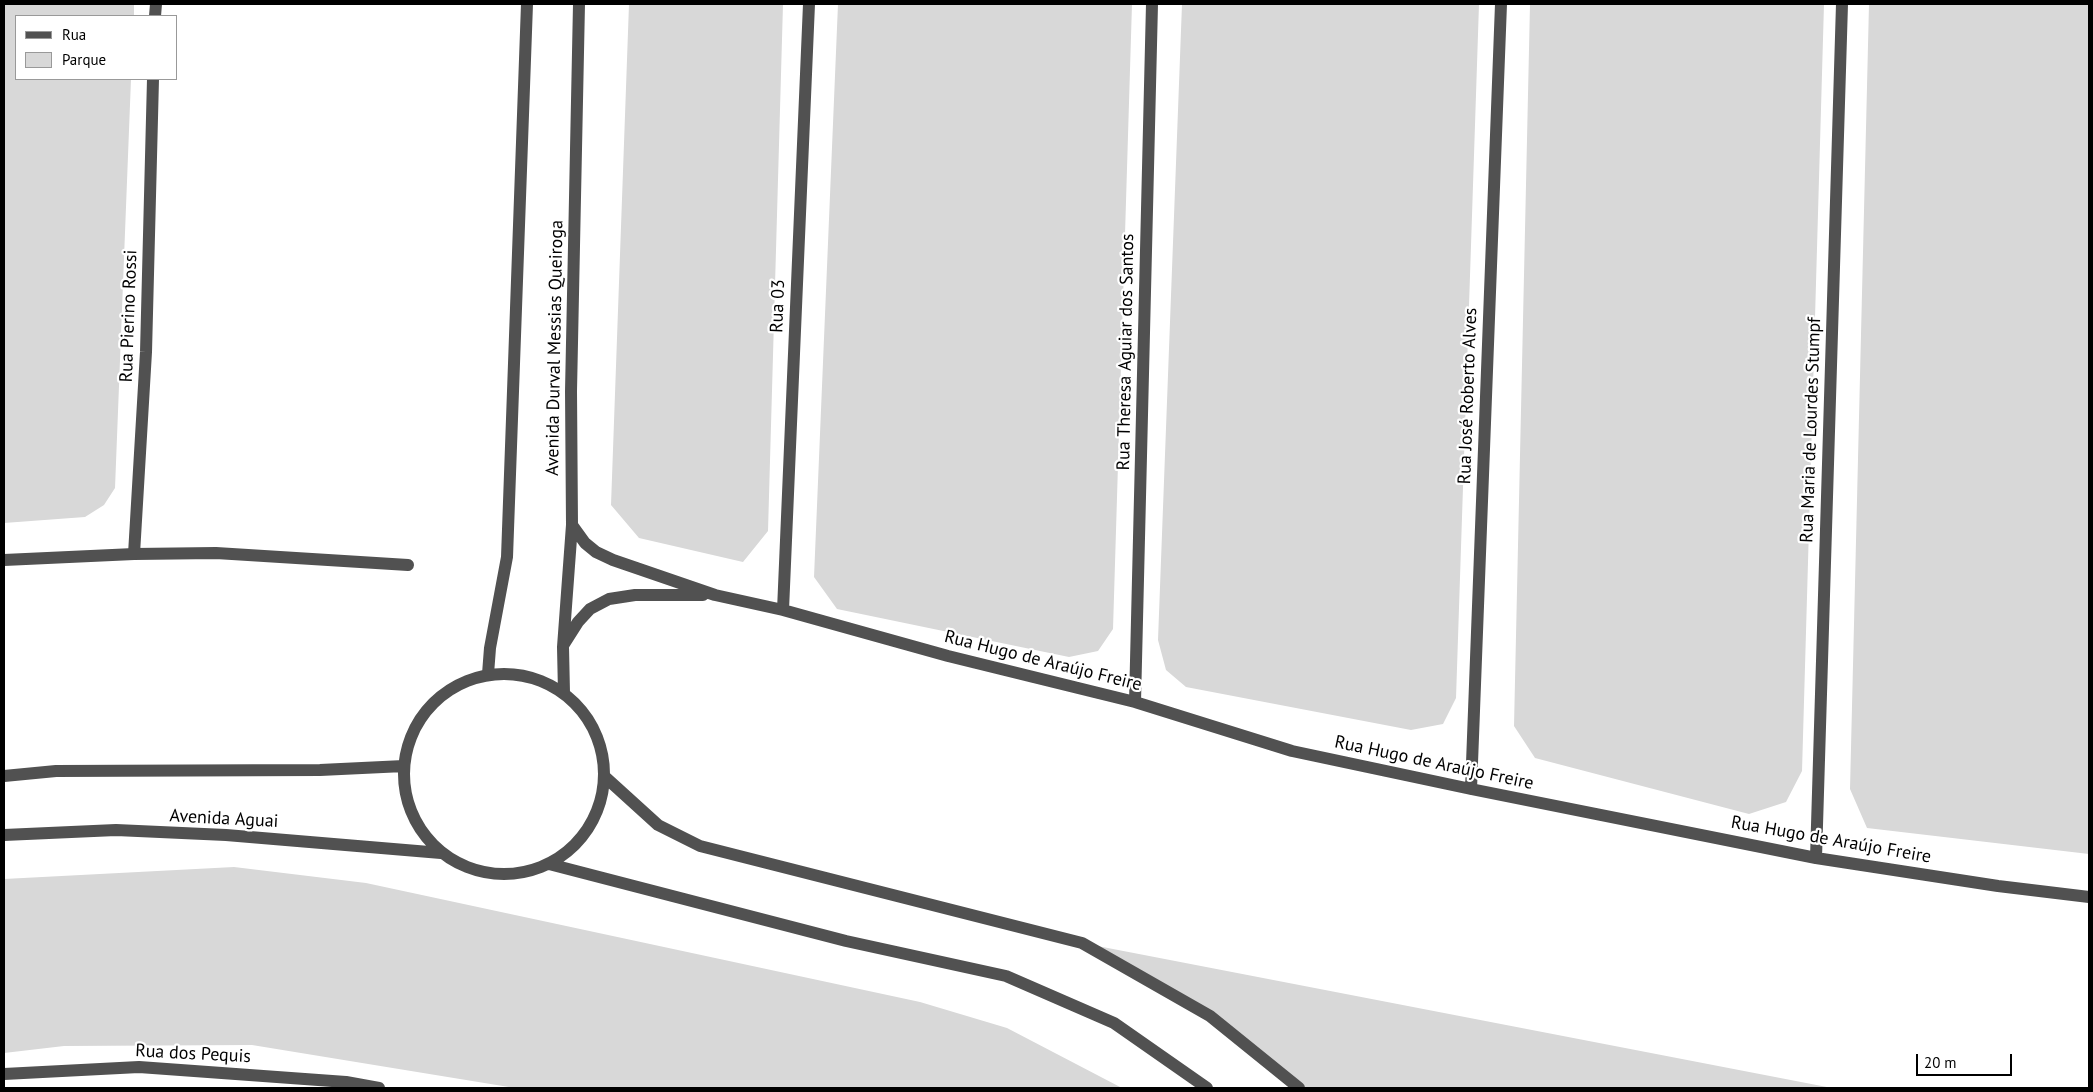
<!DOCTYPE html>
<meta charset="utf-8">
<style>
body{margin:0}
#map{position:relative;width:2093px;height:1092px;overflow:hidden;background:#fff;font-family:"PT Sans",sans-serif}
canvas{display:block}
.frame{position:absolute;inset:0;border:5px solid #000;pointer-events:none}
.legend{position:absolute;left:15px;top:15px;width:162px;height:65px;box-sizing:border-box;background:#fff;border:1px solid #999;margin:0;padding:6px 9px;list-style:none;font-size:15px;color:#000}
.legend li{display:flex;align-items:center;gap:10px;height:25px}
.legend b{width:25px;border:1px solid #999}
.scale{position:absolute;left:1916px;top:1054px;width:96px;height:22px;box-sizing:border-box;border:2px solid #000;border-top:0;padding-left:6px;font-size:15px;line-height:18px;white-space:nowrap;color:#000;-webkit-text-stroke:4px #fff;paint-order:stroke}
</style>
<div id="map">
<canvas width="2093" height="1092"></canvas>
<div class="frame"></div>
<ul class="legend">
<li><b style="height:6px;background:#515151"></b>Rua</li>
<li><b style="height:14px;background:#d8d8d8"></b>Parque</li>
</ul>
<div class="scale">20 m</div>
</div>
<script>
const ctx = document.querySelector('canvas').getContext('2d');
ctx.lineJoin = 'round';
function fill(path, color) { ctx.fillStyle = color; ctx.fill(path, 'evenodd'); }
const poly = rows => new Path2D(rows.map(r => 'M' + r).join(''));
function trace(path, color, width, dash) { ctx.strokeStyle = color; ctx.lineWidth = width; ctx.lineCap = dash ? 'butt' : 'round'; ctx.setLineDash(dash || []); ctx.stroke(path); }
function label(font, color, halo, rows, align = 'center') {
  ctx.font = font + ' "PT Sans",sans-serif'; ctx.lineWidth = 4.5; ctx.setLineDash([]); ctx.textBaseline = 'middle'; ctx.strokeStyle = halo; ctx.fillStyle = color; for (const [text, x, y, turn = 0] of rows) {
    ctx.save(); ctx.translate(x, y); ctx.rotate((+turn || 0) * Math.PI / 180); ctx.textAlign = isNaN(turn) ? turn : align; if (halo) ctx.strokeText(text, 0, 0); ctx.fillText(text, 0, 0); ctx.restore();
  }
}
const green = poly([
 [4,4,134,4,134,16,16,16,16,79,131,79,115,488,104,505,85,517,4,523],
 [629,4,783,4,768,531,743,562,639,538,611,505],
 [838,4,1132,4,1113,629,1098,651,1069,657,837,609,814,577],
 [1182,4,1479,4,1456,698,1443,724,1411,730,1186,687,1166,670,1158,640],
 [1530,4,1824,4,1802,771,1786,802,1749,814,1535,758,1514,726],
 [1869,4,2089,4,2089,854,1867,828,1850,789],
 [234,867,366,883,920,1002,1007,1028,1122,1088,515,1088,252,1045,64,1046,4,1053,4,879],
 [1082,943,1832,1088,1299,1088,1210,1016]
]);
const minor = poly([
 [155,16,156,4],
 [572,525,585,543,596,552,613,560,715,595,783,610,948,656,1135,702,1292,751,1471,789,1816,858,1998,886,2089,897],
 [134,554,146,352,153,79],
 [4,560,134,554,216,553,408,565],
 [783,610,809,4],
 [564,644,578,622,590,609,609,599,635,595,703,595],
 [488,674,490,648,507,557,527,4],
 '404 774a100 100 0 1 1 200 0a100 100 0 1 1-200 0Z',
 [564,693,563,647,572,525,571,391,579,4],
 [1135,702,1152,4],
 [4,776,56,771,320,770,404,766],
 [604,776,658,825,700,846,1082,943,1210,1016,1299,1088],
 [1471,789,1501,4],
 [4,835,116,830,226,835,441,853],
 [1816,858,1842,4],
 [549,864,846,941,1006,976,1114,1023,1207,1088],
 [4,1074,139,1067,346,1082,379,1088]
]);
const streetNames = [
 ["Rua 03",778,306,-88],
 ["Rua Pierino Rossi",129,316,-88],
 ["Avenida Durval Messias Queiroga",555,348,-89],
 ["Rua Theresa Aguiar dos Santos",1126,352,-89],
 ["Rua José Roberto Alves",1468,396,-88],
 ["Rua Maria de Lourdes Stumpf",1811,430,-88],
 ["Rua Hugo de Araújo Freire",1043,661,14],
 ["Rua Hugo de Araújo Freire",1434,763,12],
 ["Avenida Aguai",224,819,3],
 ["Rua Hugo de Araújo Freire",1831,840,10],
 ["Rua dos Pequis",193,1054,3]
];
fill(green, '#d8d8d8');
trace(minor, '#515151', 12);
label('18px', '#000', '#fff', streetNames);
</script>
